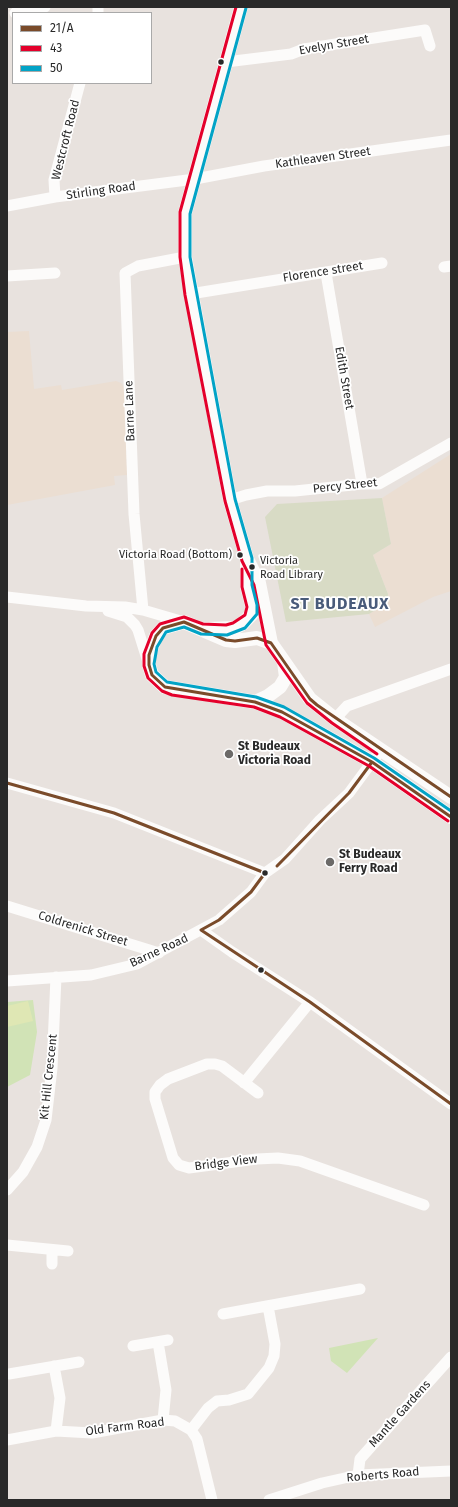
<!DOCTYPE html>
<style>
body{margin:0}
#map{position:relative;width:458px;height:1507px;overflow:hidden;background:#e8e2de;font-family:"Fira Sans",sans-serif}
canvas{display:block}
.frame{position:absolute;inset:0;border:8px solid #292929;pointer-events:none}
.legend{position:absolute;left:12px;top:12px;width:140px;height:72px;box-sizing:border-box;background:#fff;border:1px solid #a9a9a9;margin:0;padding:5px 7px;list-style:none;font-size:12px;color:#292929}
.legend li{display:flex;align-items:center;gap:8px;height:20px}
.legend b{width:20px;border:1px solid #a9a9a9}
</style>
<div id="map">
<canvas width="458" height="1507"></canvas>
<div class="frame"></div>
<ul class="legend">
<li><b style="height:5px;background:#7a4b2a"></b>21/A</li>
<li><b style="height:5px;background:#e4002b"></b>43</li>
<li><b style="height:5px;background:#02a3c6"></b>50</li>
</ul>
</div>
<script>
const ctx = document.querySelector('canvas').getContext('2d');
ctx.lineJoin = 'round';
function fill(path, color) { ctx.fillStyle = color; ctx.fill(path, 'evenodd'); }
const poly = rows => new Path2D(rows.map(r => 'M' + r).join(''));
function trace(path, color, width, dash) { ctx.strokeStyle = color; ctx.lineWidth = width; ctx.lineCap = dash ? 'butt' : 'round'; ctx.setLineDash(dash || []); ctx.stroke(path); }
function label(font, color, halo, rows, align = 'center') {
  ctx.font = font + ' "Fira Sans",sans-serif'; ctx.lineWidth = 3.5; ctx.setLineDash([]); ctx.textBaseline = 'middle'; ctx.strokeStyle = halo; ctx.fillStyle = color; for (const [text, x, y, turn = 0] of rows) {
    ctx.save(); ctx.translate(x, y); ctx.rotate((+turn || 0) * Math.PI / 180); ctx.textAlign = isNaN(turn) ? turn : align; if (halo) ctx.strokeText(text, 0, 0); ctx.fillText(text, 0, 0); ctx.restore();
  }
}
const education = poly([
 [29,331,34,389,61,385,62,390,116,381,121,383,125,389,127,475,114,476,115,485,7,505,7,332],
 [451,454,451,591,433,597,375,627,369,614,387,603,388,594,373,555,391,544,382,498]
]);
const green = poly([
 [33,1000,37,1032,30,1075,7,1087,7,1002],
 [378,1338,347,1373,331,1361,329,1348]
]);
const cemetery = poly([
 [382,498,391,544,373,555,388,594,387,603,369,614,286,622,265,517,277,504]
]);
const pitch = poly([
 [28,1001,33,1021,7,1027,7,1006]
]);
const minor = poly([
 [98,7,98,13],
 [15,13,45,7],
 [226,62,291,54,304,49,425,30,430,46],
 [55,197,54,180,80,83],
 [7,206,55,197,195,179,264,166,451,140],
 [444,267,451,266],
 [326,273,362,484],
 [7,276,55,273],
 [190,294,382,263],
 [230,500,246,495,267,491,295,491,362,484,379,484,451,443],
 [7,597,86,606,125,607,143,610,184,622],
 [143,610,134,514,125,273,138,266,185,257],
 [108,611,127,617,135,625,138,630,148,662],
 [335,719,347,706,451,669],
 [7,783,114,813,265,873],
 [7,906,159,953],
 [201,930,232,952,310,1002,451,1104],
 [7,981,91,975,137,964,219,920,251,892,265,873,285,859,320,820,349,793,377,755],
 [244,1083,310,1002],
 [258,1093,222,1066,215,1064,207,1064,168,1079,160,1085,155,1092,155,1099,173,1158,179,1165,189,1168,257,1159,278,1158,300,1161,424,1205],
 [7,1190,23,1172,37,1147,46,1120,52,1068,56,977],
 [7,1245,68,1251],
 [52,1264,52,1251],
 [223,1314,360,1289],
 [158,1342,166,1390,163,1420],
 [133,1346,168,1340],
 [54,1366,60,1398,56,1431],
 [9,1374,79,1362],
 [191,1430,208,1408,217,1401,229,1400,248,1394,269,1368,274,1356,275,1344,268,1306],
 [7,1440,56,1431,92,1433,163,1420,175,1421,191,1430,197,1439,212,1500],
 [358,1475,360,1459,451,1357],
 [269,1500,322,1483,358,1475,451,1471]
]);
const tertiary = poly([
 [241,7,185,213,185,257,230,500,247,559,259,583,271,643,310,699,335,719,451,797],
 [207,629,235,628,242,624,252,614,252,606,247,586,247,563],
 [271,643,257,638,235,641,226,640,184,622,163,628,156,636,149,655,149,665,152,675,165,687,255,702,282,712,372,762,451,817],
 [255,702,268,696,280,687,286,677,284,662]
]);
const bus1 = poly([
 [7,783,114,813,265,873,251,892,219,920,201,930,310,1002,451,1104],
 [451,797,317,705,310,699,271,643,257,638,235,641,226,640,184,622,163,628,156,636,149,655,149,665,152,675,165,687,255,702,282,712,372,762,451,817],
 [277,866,349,793,372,762]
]);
const bus2 = poly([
 [236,7,180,212,180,257,185,295,225,501,242,561,254,585,266,645,307,703,332,723,377,754],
 [242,569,242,587,247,607,245,615,233,623,226,625,203,624,184,617,160,624,152,633,144,654,144,666,148,678,162,691,172,695,254,707,280,717,369,766,448,821]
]);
const bus3 = poly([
 [246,8,190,214,190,257,235,499,252,558,252,585,257,605,257,614,245,628,227,635,201,634,184,627,166,632,157,647,154,664,156,672,167,682,256,697,284,707,374,758,451,811]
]);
const markers = [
 [221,62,3.5,"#292929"],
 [240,555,3.5,"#292929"],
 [252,567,3.5,"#292929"],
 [229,754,5,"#6c6a68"],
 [330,862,5,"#6c6a68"],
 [265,873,3.5,"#292929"],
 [261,970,3.5,"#292929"]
];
const busNames = [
 ["Victoria Road (Bottom)",232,555],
 ["Victoria",260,561,"left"],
 ["Road Library",260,575,"left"]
];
const streetNames = [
 ["Evelyn Street",334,45,-10],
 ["Westcroft Road",66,140,-76],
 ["Kathleaven Street",323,158,-8],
 ["Stirling Road",101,191,-8],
 ["Florence street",323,272,-9],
 ["Edith Street",344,378,80],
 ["Barne Lane",130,411,-92],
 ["Percy Street",345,486,-6],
 ["Coldrenick Street",83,929,17],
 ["Barne Road",159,951,-25],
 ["Kit Hill Crescent",49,1077,-84],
 ["Bridge View",226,1163,-7],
 ["Mantle Gardens",400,1414,-48],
 ["Old Farm Road",125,1427,-7],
 ["Roberts Road",383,1475,-5]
];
const poiNames = [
 ["St Budeaux",238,747],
 ["Victoria Road",238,761],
 ["St Budeaux",339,855],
 ["Ferry Road",339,869]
];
const districtNames = [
 ["ST BUDEAUX",340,605]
];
fill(education, '#ebded2');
fill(green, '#d1e3b6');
fill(cemetery, '#d8dbc5');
fill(pitch, '#dfe7b4');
trace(minor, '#fcfbfa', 11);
trace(tertiary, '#fcfbfa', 14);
trace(bus1, '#7a4b2a', 3);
trace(bus2, '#e4002b', 3);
trace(bus3, '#02a3c6', 3);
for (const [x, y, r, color] of markers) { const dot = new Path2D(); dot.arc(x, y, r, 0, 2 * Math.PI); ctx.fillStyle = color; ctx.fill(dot); trace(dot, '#fff', 1.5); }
label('11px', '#292929', '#fff', busNames, 'right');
label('12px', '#292929', '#fff', streetNames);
label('bold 12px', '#292929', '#fff', poiNames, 'left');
ctx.letterSpacing = '1px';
label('bold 16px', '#495b7a', '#fff', districtNames);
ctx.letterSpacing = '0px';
</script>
